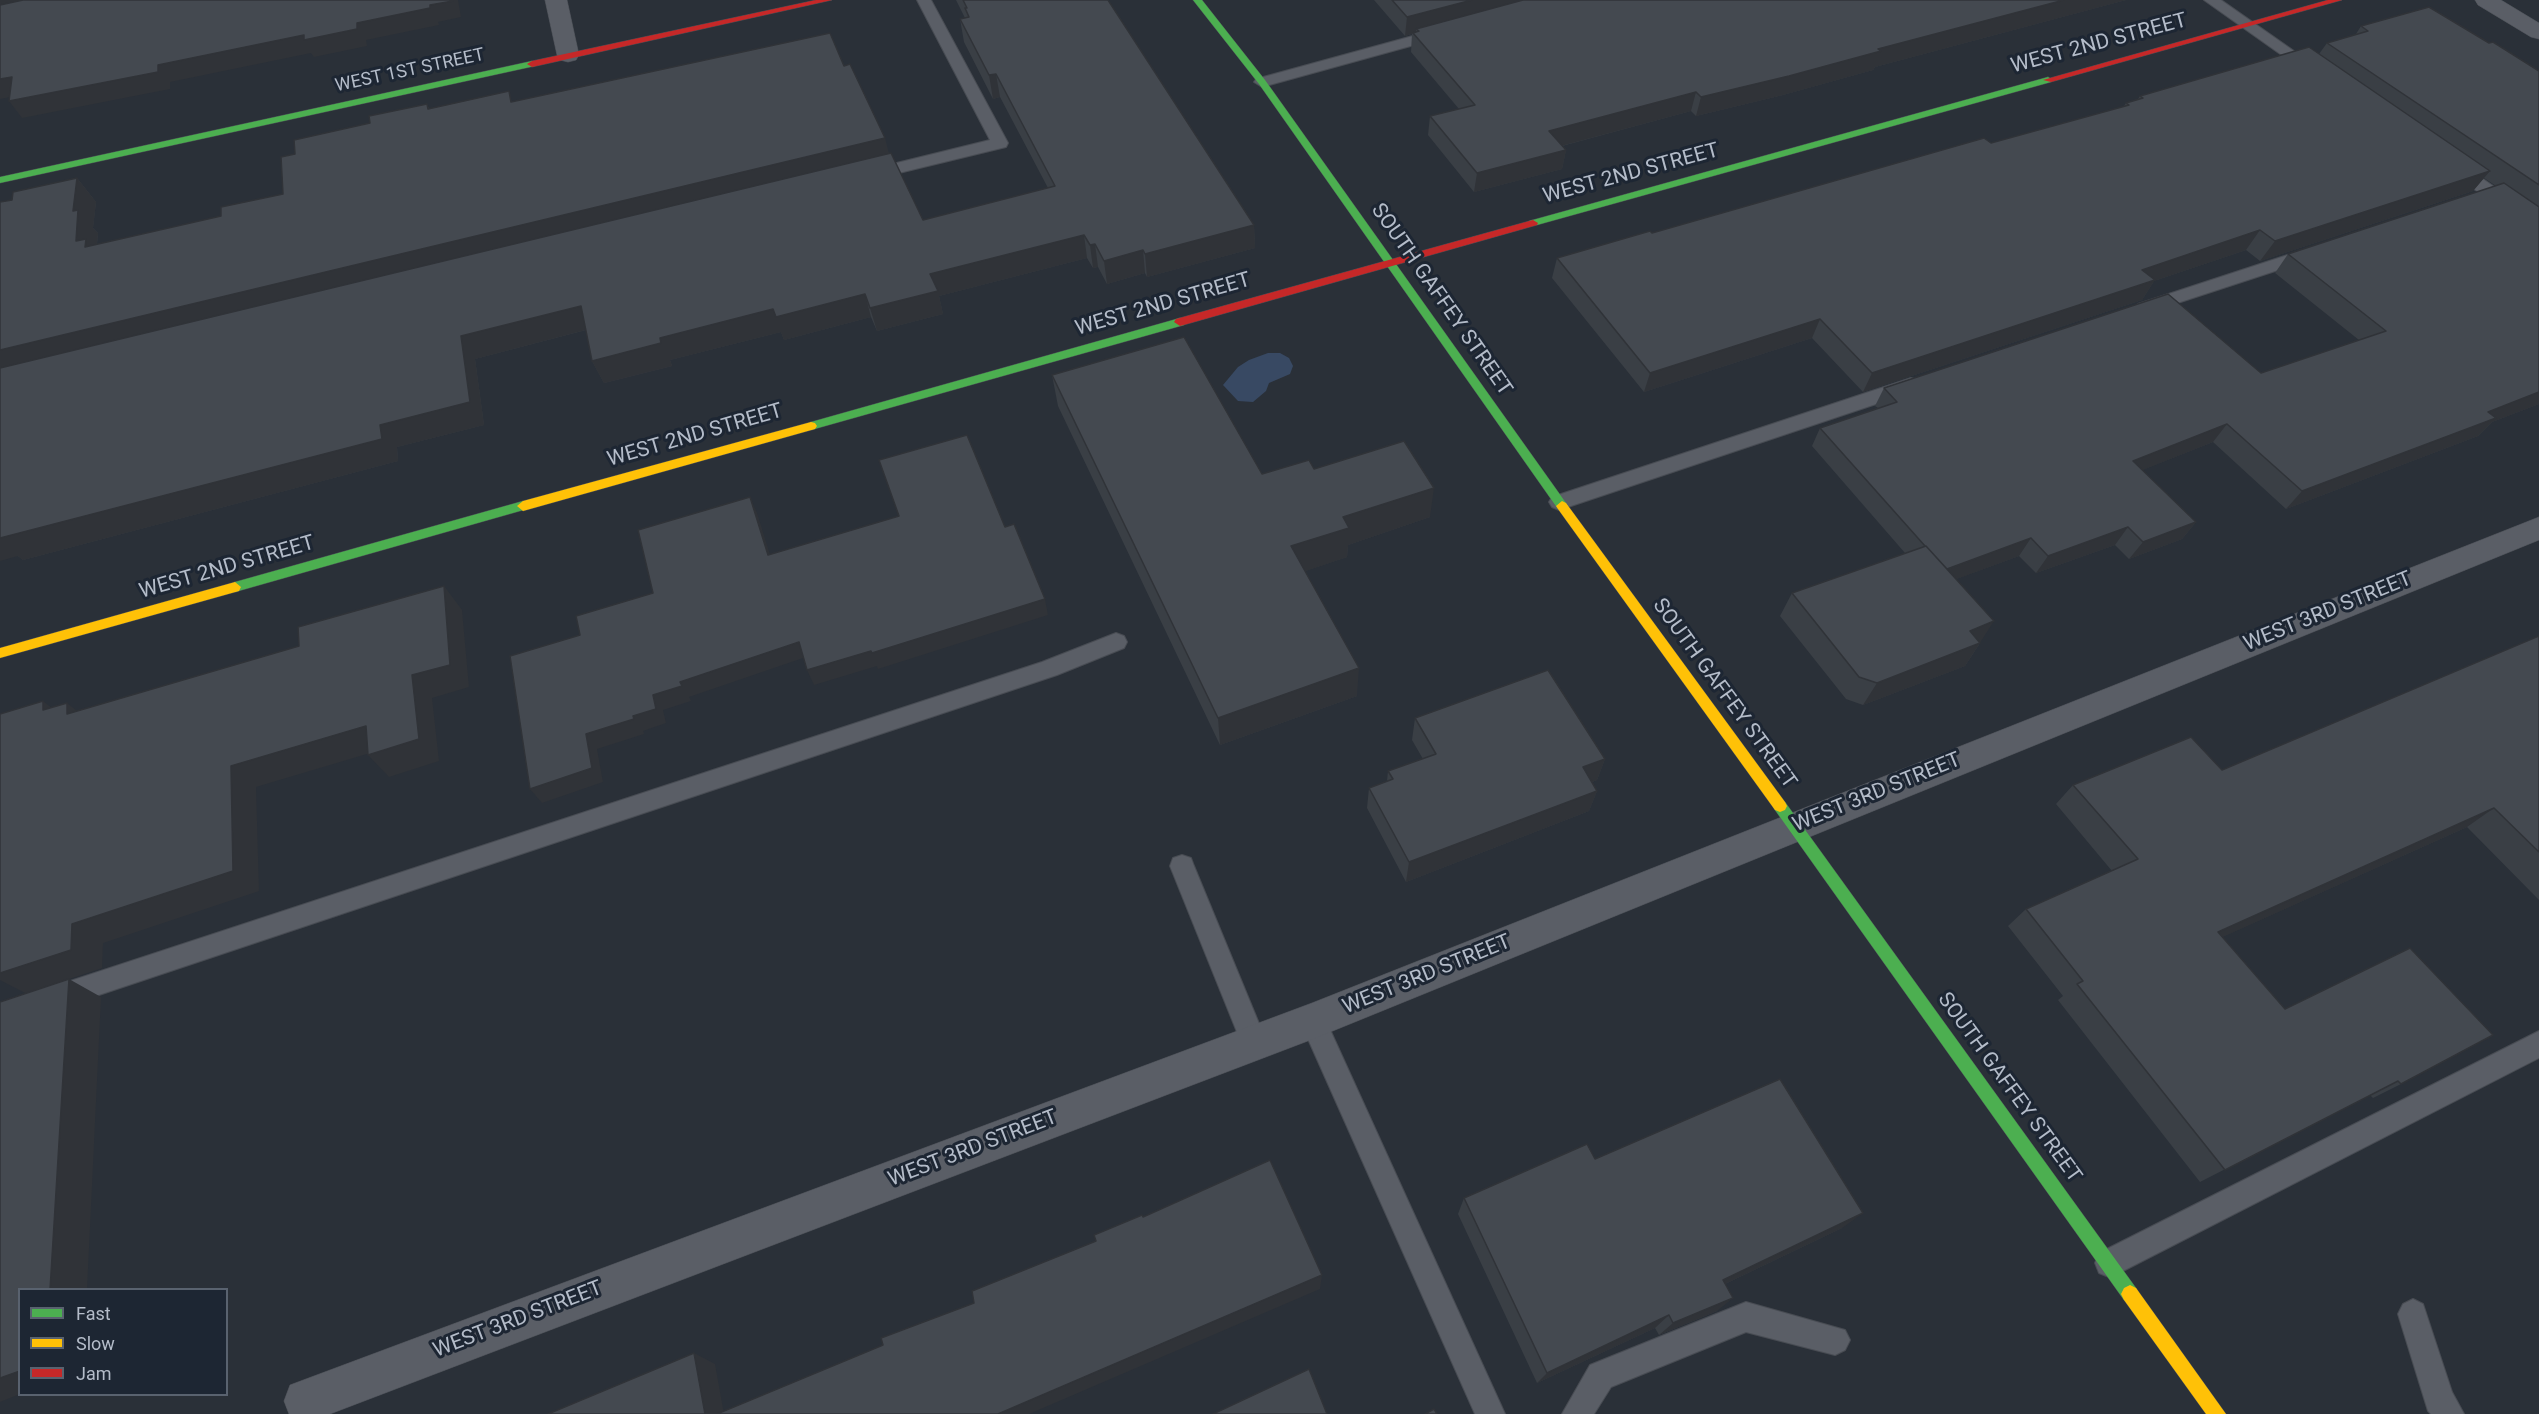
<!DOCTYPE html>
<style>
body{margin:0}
#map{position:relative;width:2539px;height:1414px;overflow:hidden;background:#2a3038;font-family:Roboto,sans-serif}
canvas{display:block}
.legend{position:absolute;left:18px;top:1288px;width:210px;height:108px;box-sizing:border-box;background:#1d2633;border:2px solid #59626f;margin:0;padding:8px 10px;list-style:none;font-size:18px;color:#b4bcc9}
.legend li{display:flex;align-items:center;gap:12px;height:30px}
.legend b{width:30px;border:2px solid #59626f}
</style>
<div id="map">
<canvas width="2539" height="1414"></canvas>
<ul class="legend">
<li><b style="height:8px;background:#4caf50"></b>Fast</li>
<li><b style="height:8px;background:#ffc107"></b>Slow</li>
<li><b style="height:8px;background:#c62828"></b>Jam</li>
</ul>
</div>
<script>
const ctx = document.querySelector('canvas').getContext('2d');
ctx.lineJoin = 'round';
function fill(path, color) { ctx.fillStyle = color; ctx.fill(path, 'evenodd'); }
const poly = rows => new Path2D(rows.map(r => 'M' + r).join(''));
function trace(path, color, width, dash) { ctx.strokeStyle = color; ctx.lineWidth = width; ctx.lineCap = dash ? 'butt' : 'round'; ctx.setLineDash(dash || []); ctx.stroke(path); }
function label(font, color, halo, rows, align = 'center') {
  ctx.font = font + ' Roboto,sans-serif'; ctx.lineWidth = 6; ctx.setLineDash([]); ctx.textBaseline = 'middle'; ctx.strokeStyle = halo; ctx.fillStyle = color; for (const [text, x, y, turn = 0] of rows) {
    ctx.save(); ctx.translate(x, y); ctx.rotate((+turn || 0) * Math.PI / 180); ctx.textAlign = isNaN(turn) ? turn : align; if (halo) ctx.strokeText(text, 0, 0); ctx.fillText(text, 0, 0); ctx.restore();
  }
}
const water = poly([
 [1268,353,1280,353,1289,358,1293,366,1290,374,1269,383,1266,391,1253,402,1238,401,1223,385,1238,367,1249,360]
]);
const lane = poly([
 [917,0,931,0,1008,143,1006,147,870,180,864,179,862,175,864,171,990,140,917,0],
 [2204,0,2221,0,2321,70,2319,73,2307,73,2204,0],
 [1442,28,1450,33,1447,36,1262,87,1254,82,1256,79,1442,28],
 [2454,162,2460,163,2539,218,2539,232,2533,230,2448,171,2446,167,2448,163,2454,162],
 [2312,247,2318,249,2321,253,2318,257,2150,312,2138,312,2135,308,2138,304,2312,247],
 [1911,378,1918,380,1921,385,1918,390,1559,510,1552,507,1549,502,1552,497,1911,378],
 [1116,633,1124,636,1127,642,1124,648,1057,675,0,1028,0,1004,1042,662,1116,633],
 [1182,855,1191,858,1194,866,1267,1043,1263,1052,1254,1056,1245,1052,1170,866,1173,858,1182,855],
 [1313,1009,1322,1012,1505,1414,1475,1414,1300,1021,1304,1012,1313,1009],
 [2539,1031,2539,1058,2119,1273,2109,1277,2099,1273,2095,1263,2099,1253,2539,1031],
 [2413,1299,2423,1304,2452,1392,2464,1414,2431,1414,2428,1411,2398,1314,2403,1304,2413,1299],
 [1746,1302,1845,1330,1850,1340,1845,1350,1835,1355,1746,1332,1611,1387,1594,1414,1562,1414,1590,1365,1746,1302]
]);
const street = poly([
 [545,0,567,0,579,55,576,60,568,62,560,60,557,55,545,0],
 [2475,0,2501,0,2539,23,2539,39,2531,37,2478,5,2475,0],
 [2539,517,2539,540,1313,1039,330,1414,289,1414,284,1401,290,1385,306,1379,1312,1003,2539,517]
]);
const fast = poly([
 [1193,0,1202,0,1265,80,1566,503,1568,506,1566,509,1558,509,1259,84,1193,0],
 [532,61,537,64,535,66,0,183,0,177,532,61],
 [2048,77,2053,80,2051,82,1537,225,1529,225,1528,223,1529,221,2048,77],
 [1180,318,1186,322,1184,325,811,430,805,426,811,422,1180,318],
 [523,501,529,506,527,509,235,592,229,587,235,582,523,501],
 [1780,800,1785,802,2136,1288,2139,1294,2136,1300,2130,1303,2124,1300,1775,810,1773,806,1775,802,1780,800]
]);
const slow = poly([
 [811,422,815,423,817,426,815,429,523,511,517,506,523,501,811,422],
 [1562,501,1566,503,1785,802,1787,806,1785,810,1780,812,1775,810,1558,509,1556,506,1562,501],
 [235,582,241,587,239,591,0,658,0,648,235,582],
 [2130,1285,2136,1288,2226,1414,2206,1414,2124,1300,2121,1294,2124,1288,2130,1285]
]);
const jam = poly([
 [816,0,832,0,532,67,527,64,532,61,816,0],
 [2328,0,2342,0,2051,82,2043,80,2328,0],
 [1533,220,1538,223,1537,225,1180,326,1174,322,1176,319,1533,220]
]);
const wall = poly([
 [956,0,1108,0,1254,225,1255,248,1147,277,1145,273,1107,284,1098,267,1093,268,1087,258,939,296,943,314,877,331,871,317,784,340,781,332,670,360,672,366,604,383,592,361,586,330,475,359,484,425,397,447,398,461,23,560,18,556,12,200,77,178,96,202,93,228,98,233,97,244,221,216,283,194,295,154,427,104,429,109,514,101,844,66,923,220,1048,188,1000,97,993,99,964,42,960,19,965,18],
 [1374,0,2126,0,1875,67,1873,70,1783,95,1696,116,1691,111,1562,146,1566,150,1562,169,1474,192,1428,135,1430,116,1459,109,1411,52,1412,34,1405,36],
 [2361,26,2489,43,2539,71,2539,404,2492,422,2478,436,2286,509,2213,442,2142,470,2196,522,2182,539,2129,559,2115,545,2036,573,2019,556,1956,579,1980,643,1965,666,1863,705,1846,699,1780,616,1792,593,1905,553,1812,446,1820,428,1878,408,1875,406,1884,388,2261,373,2359,340,2275,273,2288,254,2496,186,2484,178,2473,191,2260,261,2246,250,2154,281,2142,300,1863,392,1812,338,1644,392,1552,278,1557,258,1991,143,2124,106,2126,103,2138,99,2140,96,2319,54,2327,43,2356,34],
 [1052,375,1262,474,1314,469,1430,517,1348,545,1347,557,1305,571,1357,696,1220,745,1058,406],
 [2539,636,2539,900,2467,827,2222,937,2285,1009,2410,948,2401,1084,2373,1098,2370,1095,2200,1182,2058,1000,2063,996,2008,926,2026,909,2112,871,2056,804,2073,785,2222,770],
 [1415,718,1605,759,1597,780,1592,782,1597,791,1589,811,1406,882,1367,808,1369,788,1387,781,1388,771,1423,759,1412,740],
 [1595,1159,1842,1228,1725,1284,1717,1311,1659,1335,1655,1328,1537,1383,1458,1214,1464,1198]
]);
const shadedWall = poly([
 [0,0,51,0,0,10],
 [453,0,458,0,461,17,438,22,439,25,366,40,367,46,314,57,311,53,170,82,170,89,22,118,9,101,158,65,357,23],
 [1472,0,1539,0,1419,31,1416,29,1416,33,1413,33,1412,34,1405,36,1407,17],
 [2064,0,2126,0,1875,67,1873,70,1783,95,1696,116,1701,97,1878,49],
 [996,74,1000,97,993,99,989,75],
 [12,77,26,94,0,99,0,79],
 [1696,92,1691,111,1546,150,1549,131],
 [885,138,891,162,0,378,0,350],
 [1566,150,1562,169,1474,192,1477,173],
 [2490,171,2473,191,2260,261,2275,241],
 [77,178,96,202,93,228,98,233,96,251,105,262,76,241,73,211],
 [1254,225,1255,248,1147,277,1145,254],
 [2260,230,2246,250,2154,281,2142,300,1863,392,1872,373,2142,270],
 [1084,235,1087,258,939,296,943,314,877,331,870,308,930,274],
 [1095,244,1098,267,1093,268,1090,245],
 [1143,250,1145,273,1107,284,1104,261],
 [865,294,871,317,784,340,781,332,670,360,672,366,604,383,592,361,660,338,773,309],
 [581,306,593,328,475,359,484,425,397,447,398,461,23,560,18,556,0,561,0,534,380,425,461,336],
 [1820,319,1812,338,1644,392,1650,373],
 [2539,392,2539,404,2492,422,2478,436,2286,509,2302,491,2488,412],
 [2227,424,2213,442,2120,479,2133,461],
 [1434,488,1430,517,1348,545,1347,557,1291,576,1291,546,1343,517],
 [750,497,757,513,775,571,768,555],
 [2196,522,2182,539,2129,559,2143,542],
 [2128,527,2115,545,2036,573,2048,556],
 [2031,538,2019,556,1935,587,1946,570],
 [444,586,462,610,469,687,432,698,439,761,389,777,368,755,412,675],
 [1045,599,1048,615,878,669,877,666,814,685,807,670],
 [1994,621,1965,666,1863,705,1877,683,1970,631],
 [799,642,806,657,689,697,691,701,663,710,666,723,643,731,644,734,597,749,603,782,542,803,530,789,586,734,633,716,653,695,680,682],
 [1359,668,1357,696,1220,745,1218,718],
 [43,701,72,724,43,710],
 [67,703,95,725,67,714],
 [366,726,387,748,256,787,259,891,103,943,102,968,69,979,101,997,87,1290,50,1290,25,993,0,980,0,973,72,924,231,766],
 [1605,759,1597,780,1575,788,1583,767],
 [1597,791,1589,811,1406,882,1409,862],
 [2494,808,2467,827,2196,949,2218,932],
 [1863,1213,1842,1228,1706,1293,1723,1280],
 [1322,1275,1320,1289,1029,1414,998,1414],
 [1733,1298,1717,1311,1659,1335,1673,1323],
 [1669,1315,1655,1328,1537,1383,1547,1373],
 [694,1353,715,1364,724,1414,705,1414],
 [20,1371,20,1394,0,1402,0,1378]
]);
const building = poly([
 [23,0,453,0,453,1,430,5,430,8,357,23,357,29,304,40,304,35,158,65,158,72,9,101,12,77,0,79,0,5,23,0],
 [963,0,1108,0,1254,225,1145,254,1143,250,1104,261,1095,244,1090,245,1084,235,930,274,938,291,870,308,865,294,776,317,773,309,660,338,661,343,592,361,581,306,461,336,470,402,380,425,382,439,0,538,0,368,891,153,923,220,1055,186,996,74,989,75,960,19,969,17,965,8,967,8,963,0],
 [1392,0,1472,0,1407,17,1392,0],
 [1523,0,2064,0,1878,49,1881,51,1789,76,1701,97,1696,92,1549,131,1566,150,1477,173,1430,116,1475,105,1413,33,1419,31,1416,29,1523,0],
 [2429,7,2489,43,2493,42,2539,71,2539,185,2327,43,2368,31,2361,26,2429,7],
 [830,33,844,66,850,64,885,138,0,350,0,202,12,200,13,192,77,178,73,211,78,210,76,241,86,239,85,247,221,216,221,207,283,194,281,157,295,154,294,140,370,123,369,116,427,104,428,109,509,91,511,102,830,33],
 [2309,47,2490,171,2275,241,2260,230,2142,270,2155,280,1872,373,1820,319,1650,373,1557,258,1650,231,1652,233,1984,138,1991,143,2129,105,2126,103,2143,98,2140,96,2309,47],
 [2504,183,2539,207,2539,392,2488,412,2496,418,2302,491,2227,424,2133,461,2196,522,2143,542,2128,527,2048,556,2031,538,1947,569,1926,546,1925,546,1820,428,1897,402,1884,388,2168,294,2261,373,2386,331,2288,254,2504,183],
 [1184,337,1262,474,1309,460,1314,469,1404,441,1434,488,1343,517,1349,528,1291,546,1359,668,1218,718,1052,375,1184,337],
 [967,435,1005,527,1014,524,1045,599,872,653,871,651,807,670,799,642,680,682,682,686,653,695,656,709,633,716,634,719,586,734,592,768,530,789,510,656,580,635,576,616,653,593,638,530,750,497,768,555,899,516,879,460,967,435],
 [1926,546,1994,621,1970,631,1980,643,1877,683,1859,677,1792,593,1926,546],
 [444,586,450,665,412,675,419,739,368,755,366,726,231,766,233,871,72,924,71,950,0,973,0,714,43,701,43,710,67,703,67,714,299,646,298,627,444,586],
 [2539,636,2539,852,2494,808,2218,932,2285,1009,2410,948,2493,1035,2401,1084,2398,1081,2225,1170,2077,984,2083,981,2026,909,2138,859,2073,785,2191,737,2222,770,2539,636],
 [1548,670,1605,759,1583,767,1597,791,1409,862,1369,788,1393,779,1388,771,1436,754,1415,718,1548,670],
 [69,979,50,1290,20,1290,20,1371,0,1378,0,1002,69,979],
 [1780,1079,1863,1213,1723,1280,1733,1298,1673,1323,1669,1315,1547,1373,1464,1198,1587,1144,1595,1159,1780,1079],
 [1270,1160,1322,1275,998,1414,717,1414,883,1345,881,1338,974,1303,972,1291,1096,1241,1094,1235,1142,1215,1143,1217,1270,1160],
 [694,1353,705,1414,548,1414,694,1353],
 [1309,1369,1327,1414,1213,1414,1309,1369],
 [1434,1409,1437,1414,1425,1414,1434,1409]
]);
const farStreetnames = [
 ["WEST 1ST STREET",410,71,-12]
];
const streetNames = [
 ["WEST 2ND STREET",2099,44,-15],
 ["WEST 2ND STREET",1631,174,-15],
 ["SOUTH GAFFEY STREET",1441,300,55],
 ["WEST 2ND STREET",1163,305,-16],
 ["WEST 2ND STREET",695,436,-16],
 ["WEST 2ND STREET",227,568,-16],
 ["WEST 3RD STREET",2328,612,-22],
 ["SOUTH GAFFEY STREET",1724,694,54],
 ["WEST 3RD STREET",1877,793,-22],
 ["WEST 3RD STREET",1427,975,-22],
 ["SOUTH GAFFEY STREET",2009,1088,54],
 ["WEST 3RD STREET",973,1149,-21],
 ["WEST 3RD STREET",518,1320,-21]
];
fill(water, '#384963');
trace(lane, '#484c53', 2);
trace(street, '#484c53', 1);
trace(fast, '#484c53', 1);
trace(slow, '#484c53', 1);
trace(jam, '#484c53', 1);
fill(lane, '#5a5e66');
fill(street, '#5a5e66');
fill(fast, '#4caf50');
fill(slow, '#ffc107');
fill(jam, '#c62828');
fill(wall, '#3a3f45');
fill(shadedWall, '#303338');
fill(building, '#444950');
trace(building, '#303338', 1.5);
label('18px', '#b4bcc9', '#1d2633', farStreetnames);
label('21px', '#b4bcc9', '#1d2633', streetNames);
</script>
